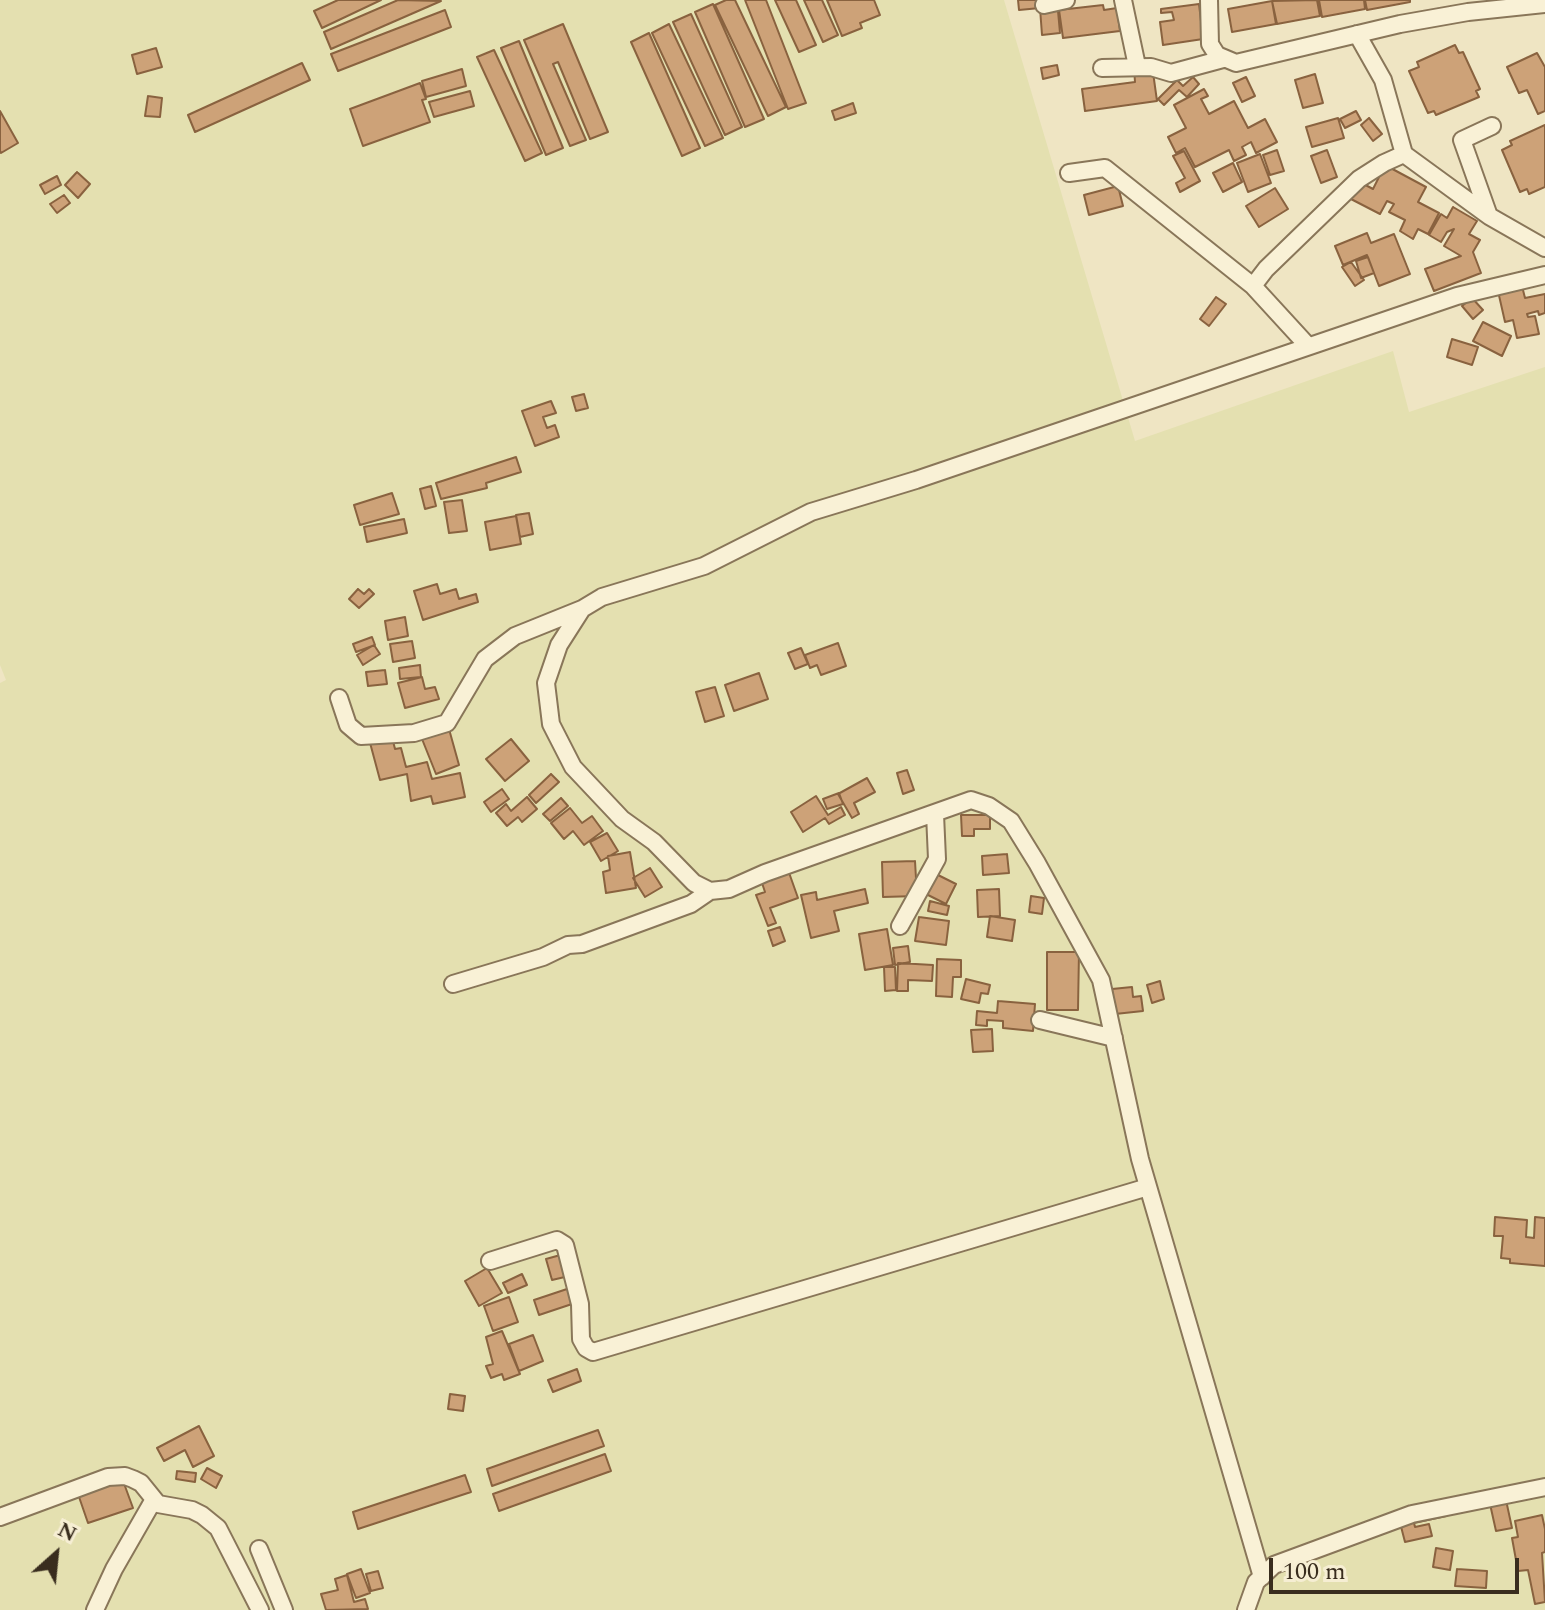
<!DOCTYPE html>
<style>
body{margin:0}
#map{position:relative;width:1545px;height:1610px;overflow:hidden;background:#efe5c3;font-family:Spectral,serif}
canvas{display:block}
.north{position:absolute;left:16px;top:1514px;width:80px;height:80px;-webkit-text-stroke:6px #f6eed3;paint-order:stroke;rotate:27deg;font-size:22px;font-weight:700;line-height:32px;text-align:center;color:#392d1e}
.north::after{content:'';display:block;margin:auto;width:28px;height:36px;background:#392d1e;clip-path:polygon(50% 0,100% 100%,50% 72%,0 100%)}
.scale{position:absolute;left:1269px;top:1558px;width:250px;height:36px;box-sizing:border-box;border:4px solid #392d1e;border-top:0;padding-left:10px;font-size:24px;line-height:28px;white-space:nowrap;color:#392d1e;-webkit-text-stroke:6px #f6eed3;paint-order:stroke}
</style>
<div id="map">
<canvas width="1545" height="1610"></canvas>
<div class="north">N</div>
<div class="scale">100 m</div>
</div>
<script>
const ctx = document.querySelector('canvas').getContext('2d');
ctx.lineJoin = 'round';
function fill(path, color) { ctx.fillStyle = color; ctx.fill(path, 'evenodd'); }
const poly = rows => new Path2D(rows.map(r => 'M' + r).join(''));
function trace(path, color, width, dash) { ctx.strokeStyle = color; ctx.lineWidth = width; ctx.lineCap = dash ? 'butt' : 'round'; ctx.setLineDash(dash || []); ctx.stroke(path); }
const farmland = poly([
 [0,0,1004,0,1135,441,1393,351,1409,412,1545,367,1545,1610,0,1610,0,683,6,680,0,665]
]);
const building = poly([
 [338,0,381,0,322,28,314,11,338,0],
 [398,0,441,1,331,49,324,32,398,0],
 [726,0,735,0,786,107,768,116,715,5,726,0],
 [745,0,766,0,806,103,788,109,745,0],
 [775,0,796,0,816,45,799,52,775,0],
 [804,0,822,0,838,35,823,42,804,0],
 [827,0,874,0,880,15,860,23,862,28,842,36,827,0],
 [1018,0,1057,0,1060,33,1042,35,1040,8,1019,10,1018,0],
 [1317,0,1320,16,1277,24,1272,1,1317,0],
 [1319,0,1364,0,1365,9,1322,17,1319,0],
 [1365,0,1410,0,1410,2,1367,10,1365,0],
 [1272,1,1276,24,1232,32,1228,9,1272,1],
 [713,4,764,119,745,127,695,12,713,4],
 [1199,4,1203,39,1163,45,1160,22,1174,20,1172,12,1161,13,1161,9,1199,4],
 [1103,5,1104,10,1117,8,1120,31,1063,38,1059,10,1103,5],
 [445,10,451,27,338,71,331,54,445,10],
 [691,14,742,127,725,135,673,22,691,14],
 [563,24,608,132,590,139,558,62,553,64,586,140,570,146,524,40,563,24],
 [669,24,723,138,705,146,652,33,669,24],
 [649,33,700,148,682,156,631,42,649,33],
 [519,41,563,148,546,155,501,48,519,41],
 [1455,45,1459,53,1463,52,1480,89,1476,91,1479,97,1436,115,1434,111,1428,113,1409,71,1419,67,1417,62,1455,45],
 [156,48,162,67,137,74,132,55,156,48],
 [494,50,542,153,525,161,477,57,494,50],
 [1537,53,1545,67,1545,111,1538,114,1527,90,1519,93,1507,67,1537,53],
 [302,63,310,80,195,132,188,115,302,63],
 [1057,65,1059,75,1043,79,1041,68,1057,65],
 [1152,65,1157,101,1085,111,1082,89,1135,82,1134,68,1152,65],
 [462,69,466,86,426,97,422,81,462,69],
 [1315,74,1323,103,1303,108,1295,80,1315,74],
 [1193,77,1199,84,1187,97,1179,90,1164,105,1158,99,1177,80,1183,86,1193,77],
 [1246,77,1255,96,1242,102,1233,83,1246,77],
 [420,83,426,99,422,100,430,122,363,146,350,109,420,83],
 [1204,89,1208,96,1201,99,1209,114,1234,101,1248,128,1265,119,1277,142,1256,153,1251,142,1242,147,1246,155,1234,161,1229,150,1195,167,1185,148,1176,153,1168,137,1186,128,1174,105,1204,89],
 [470,91,474,106,434,117,429,102,470,91],
 [148,96,162,98,160,117,145,116,148,96],
 [853,103,856,113,835,120,832,111,853,103],
 [0,111,18,143,1,153,0,151,0,111],
 [1356,111,1361,120,1345,128,1340,119,1356,111],
 [1338,118,1344,138,1312,147,1306,127,1338,118],
 [1369,118,1382,134,1373,141,1361,125,1369,118],
 [1545,125,1545,187,1529,194,1527,189,1520,192,1502,150,1512,145,1510,141,1545,125],
 [1277,150,1284,171,1270,175,1263,155,1277,150],
 [1327,150,1337,177,1321,183,1311,156,1327,150],
 [1184,151,1200,181,1180,192,1176,183,1185,178,1173,156,1184,151],
 [1260,154,1271,183,1248,192,1237,163,1260,154],
 [1233,163,1242,182,1223,192,1213,173,1233,163],
 [1385,165,1426,187,1418,202,1439,213,1428,234,1418,229,1413,239,1400,231,1405,220,1389,212,1394,204,1387,201,1380,214,1349,198,1358,181,1373,189,1385,165],
 [77,172,90,184,78,198,65,185,77,172],
 [57,176,61,185,45,194,40,185,57,176],
 [1118,186,1123,206,1089,215,1084,195,1118,186],
 [1275,188,1288,209,1259,227,1246,206,1275,188],
 [64,195,70,203,57,213,50,204,64,195],
 [1453,207,1477,221,1469,234,1480,240,1473,252,1481,273,1434,291,1425,269,1461,256,1444,246,1454,229,1447,232,1441,242,1429,235,1441,214,1447,218,1453,207],
 [1367,233,1371,243,1394,234,1410,274,1379,286,1367,255,1343,265,1335,246,1367,233],
 [1368,257,1374,273,1361,278,1356,261,1368,257],
 [1351,262,1364,280,1355,286,1342,267,1351,262],
 [1522,286,1525,298,1545,294,1545,313,1539,315,1538,311,1527,314,1528,317,1535,316,1539,334,1517,338,1513,320,1505,322,1498,291,1522,286],
 [1216,297,1226,304,1209,326,1200,319,1216,297],
 [1472,298,1483,310,1473,319,1462,306,1472,298],
 [1483,322,1511,336,1502,356,1473,341,1483,322],
 [1452,339,1478,347,1472,365,1447,357,1452,339],
 [584,394,588,408,576,411,572,397,584,394],
 [551,401,556,413,543,417,547,428,555,425,559,437,535,446,522,411,551,401],
 [516,457,521,472,486,483,487,488,441,499,436,483,516,457],
 [431,486,436,506,425,509,420,489,431,486],
 [392,493,399,514,360,525,354,505,392,493],
 [462,500,467,531,449,533,444,502,462,500],
 [529,513,533,534,520,537,516,515,529,513],
 [516,516,521,544,490,550,485,522,516,516],
 [404,519,407,533,367,542,364,527,404,519],
 [437,584,440,594,456,589,459,599,476,594,478,602,423,620,414,591,437,584],
 [358,589,364,594,369,589,374,594,359,608,349,599,358,589],
 [405,617,408,636,388,640,385,621,405,617],
 [372,637,375,645,356,652,353,644,372,637],
 [412,641,415,658,393,662,390,644,412,641],
 [838,643,846,666,821,675,817,665,810,668,805,655,838,643],
 [374,645,380,654,363,665,357,655,374,645],
 [801,648,808,664,795,669,788,653,801,648],
 [420,665,421,677,400,679,399,668,420,665],
 [385,670,387,684,368,686,366,672,385,670],
 [759,673,768,699,734,711,725,685,759,673],
 [422,677,425,689,435,687,439,699,405,708,398,683,422,677],
 [715,687,724,716,705,722,696,692,715,687],
 [449,729,459,765,436,774,422,739,449,729],
 [391,733,395,749,401,748,406,767,427,762,432,779,460,773,465,797,433,804,431,796,411,801,407,774,380,780,369,739,391,733],
 [511,739,529,761,505,781,486,759,511,739],
 [907,770,914,790,903,794,897,773,907,770],
 [551,774,559,782,536,803,529,795,551,774],
 [867,778,875,792,854,803,859,814,852,818,838,794,867,778],
 [502,789,509,799,491,812,484,802,502,789],
 [839,793,843,804,827,809,823,799,839,793],
 [816,796,828,815,841,807,845,815,829,824,825,818,803,832,791,812,816,796],
 [527,797,537,809,522,822,518,817,507,826,496,813,506,804,511,811,527,797],
 [561,798,568,806,550,821,543,814,561,798],
 [570,808,582,823,592,816,603,831,584,845,573,831,564,839,551,823,570,808],
 [961,815,990,815,990,829,974,829,974,836,962,836,961,815],
 [607,833,618,851,601,861,590,842,607,833],
 [630,852,636,888,606,893,603,872,610,870,608,856,630,852],
 [1007,854,1009,873,983,875,982,856,1007,854],
 [915,861,917,896,883,897,882,862,915,861],
 [787,867,798,898,770,908,776,923,768,926,756,895,765,892,760,877,787,867],
 [650,868,662,887,645,897,633,878,650,868],
 [936,874,956,884,946,904,926,894,936,874],
 [865,889,868,903,834,911,839,931,811,938,801,895,816,892,817,900,865,889],
 [999,889,1000,916,978,917,977,890,999,889],
 [1031,896,1044,898,1042,914,1029,912,1031,896],
 [930,901,949,906,947,915,928,911,930,901],
 [990,916,1015,920,1012,941,987,937,990,916],
 [919,917,949,921,946,945,915,941,919,917],
 [780,927,785,941,773,946,768,931,780,927],
 [887,929,893,965,865,970,859,934,887,929],
 [908,946,910,962,895,965,893,948,908,946],
 [1047,952,1079,952,1078,1010,1047,1010,1047,952],
 [937,959,961,960,961,977,953,977,952,997,936,996,937,959],
 [898,963,933,965,932,981,908,980,908,991,897,991,898,963],
 [884,967,895,967,896,990,885,991,884,967],
 [966,979,990,985,988,994,981,993,979,1003,961,999,966,979],
 [1160,981,1164,999,1152,1003,1147,985,1160,981],
 [1132,987,1133,997,1141,996,1143,1011,1115,1014,1112,989,1132,987],
 [998,1001,1035,1004,1033,1031,1003,1028,1003,1021,987,1020,987,1026,976,1025,977,1011,997,1013,998,1001],
 [992,1029,993,1051,973,1052,971,1030,992,1029],
 [1495,1217,1527,1220,1526,1237,1534,1238,1535,1217,1545,1218,1545,1266,1510,1263,1510,1259,1501,1258,1503,1236,1494,1236,1495,1217],
 [564,1254,569,1276,552,1280,546,1259,564,1254],
 [487,1268,502,1293,479,1306,465,1281,487,1268],
 [522,1274,527,1285,508,1293,503,1283,522,1274],
 [570,1288,575,1303,539,1315,534,1300,570,1288],
 [509,1297,518,1322,493,1331,484,1306,509,1297],
 [502,1331,520,1374,504,1380,502,1374,491,1378,486,1366,493,1364,486,1337,502,1331],
 [533,1335,543,1361,519,1371,509,1344,533,1335],
 [577,1369,581,1381,553,1392,548,1380,577,1369],
 [450,1394,465,1396,463,1411,448,1409,450,1394],
 [199,1426,214,1456,193,1467,185,1450,164,1461,157,1448,199,1426],
 [598,1430,604,1446,492,1486,487,1469,598,1430],
 [605,1454,611,1471,499,1511,493,1494,605,1454],
 [207,1468,222,1476,216,1488,201,1479,207,1468],
 [177,1471,196,1473,195,1482,176,1479,177,1471],
 [465,1475,471,1492,358,1529,353,1512,465,1475],
 [122,1478,133,1508,88,1523,78,1494,122,1478],
 [1506,1500,1512,1528,1496,1531,1490,1504,1506,1500],
 [1444,1505,1446,1516,1414,1523,1415,1527,1429,1524,1432,1536,1405,1542,1398,1515,1444,1505],
 [1542,1515,1545,1529,1545,1552,1542,1553,1545,1602,1535,1604,1528,1570,1518,1571,1512,1538,1518,1537,1515,1521,1542,1515],
 [1436,1548,1453,1551,1450,1570,1433,1567,1436,1548],
 [361,1569,370,1593,356,1598,347,1574,361,1569],
 [1457,1569,1487,1571,1486,1588,1455,1586,1457,1569],
 [378,1571,383,1588,371,1591,366,1574,378,1571],
 [347,1575,354,1602,365,1599,368,1609,326,1610,321,1594,338,1590,335,1579,347,1575]
]);
const minor = poly([
 [1123,0,1137,66],
 [1209,0,1210,44,1217,55,1236,63,1400,24,1468,12,1545,4],
 [1044,5,1066,0],
 [1357,34,1383,80,1404,154,1489,216,1545,248],
 [1102,68,1151,67,1171,73,1223,59],
 [1069,173,1105,168,1253,286,1308,346],
 [1489,216,1462,140,1492,126],
 [1253,286,1266,269,1359,179,1384,163,1404,154],
 [339,698,348,725,361,736,414,733,447,723,485,659,515,636,582,609],
 [900,926,937,859,935,814],
 [453,984,543,957,568,945,582,944,691,904,710,891],
 [1040,1020,1114,1038],
 [490,1261,557,1240,565,1245,580,1304,581,1339,586,1348,593,1352,1148,1187],
 [0,1517,108,1477,125,1476,133,1479,141,1483,158,1504,192,1510,202,1515,218,1528,260,1610],
 [259,1549,284,1610],
 [1262,1577,1140,1159,1101,980,1037,863,1011,821,989,806,971,800,765,873,729,889,710,891,694,883,654,842,622,819,573,767,551,724,546,683,559,645,582,609,602,597,704,566,811,512,916,480,1457,296,1545,275],
 [95,1610,114,1569,153,1501],
 [1246,1610,1256,1582,1274,1565,1412,1514,1545,1487]
]);
fill(farmland, '#e4e0b0');
fill(building, '#cda278');
trace(building, '#89623f', 2);
trace(minor, '#897659', 20);
trace(minor, '#f9f1d6', 16);
</script>
